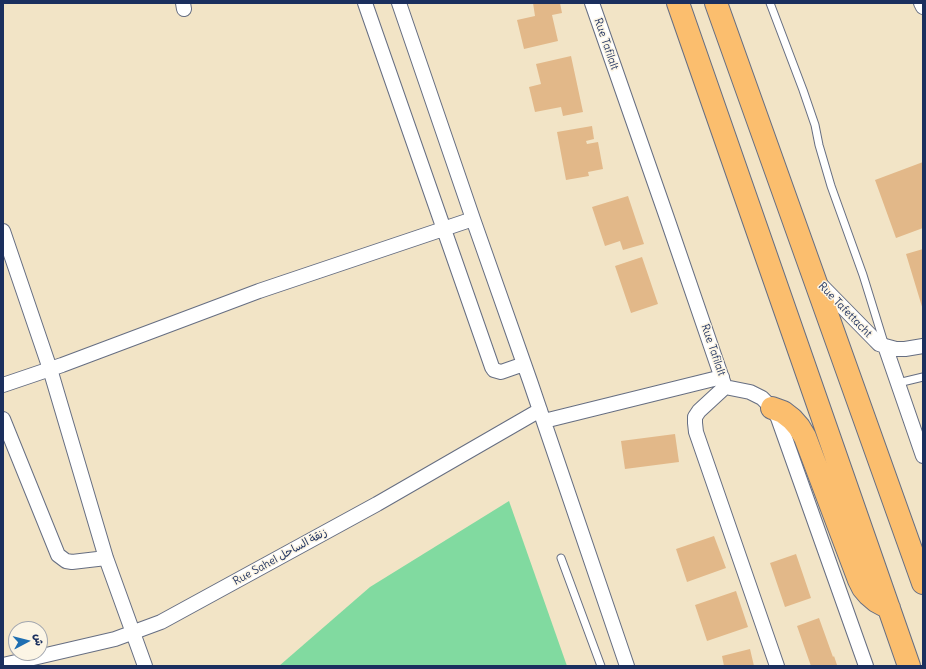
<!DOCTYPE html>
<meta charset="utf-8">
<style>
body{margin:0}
#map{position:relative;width:926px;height:669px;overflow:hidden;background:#f2e4c6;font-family:Delius,"Playpen Sans Arabic",sans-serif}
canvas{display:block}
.frame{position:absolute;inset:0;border:4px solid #1b2f5e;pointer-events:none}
.north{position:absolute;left:8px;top:621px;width:40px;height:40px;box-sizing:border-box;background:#fcf5e5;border:1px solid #a2a6af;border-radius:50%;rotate:83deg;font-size:11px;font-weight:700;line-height:16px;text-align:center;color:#1b2f5e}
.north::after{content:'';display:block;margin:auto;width:14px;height:18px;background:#1f6fb2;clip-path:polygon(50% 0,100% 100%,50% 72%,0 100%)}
</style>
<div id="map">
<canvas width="926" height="669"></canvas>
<div class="frame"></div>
<div class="north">ش</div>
</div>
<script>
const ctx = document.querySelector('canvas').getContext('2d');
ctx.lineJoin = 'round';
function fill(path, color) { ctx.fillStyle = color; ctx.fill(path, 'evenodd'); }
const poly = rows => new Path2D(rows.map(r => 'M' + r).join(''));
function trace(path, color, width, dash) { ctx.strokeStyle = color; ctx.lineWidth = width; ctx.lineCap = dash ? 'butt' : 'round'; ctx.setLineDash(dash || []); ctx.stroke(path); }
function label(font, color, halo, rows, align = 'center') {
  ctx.font = font + ' Delius,"Playpen Sans Arabic",sans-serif'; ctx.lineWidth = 3; ctx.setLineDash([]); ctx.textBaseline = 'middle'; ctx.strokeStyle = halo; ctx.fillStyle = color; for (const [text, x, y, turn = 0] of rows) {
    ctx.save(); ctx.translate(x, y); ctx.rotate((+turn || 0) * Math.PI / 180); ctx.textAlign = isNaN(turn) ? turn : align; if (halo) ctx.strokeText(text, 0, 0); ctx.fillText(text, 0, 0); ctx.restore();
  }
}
const green = poly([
 [509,501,567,666,279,666,370,587]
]);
const building = poly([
 [533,3,560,3,562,13,552,15,558,41,524,49,517,20,535,16],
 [571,56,583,112,563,116,561,107,535,112,529,87,541,84,536,64],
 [592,126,594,139,586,141,587,144,598,142,603,169,588,172,589,176,566,180,557,132],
 [923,162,923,228,896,238,875,180],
 [628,196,644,244,623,250,620,241,605,246,592,207],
 [923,249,923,310,906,254],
 [642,257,658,304,631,313,615,266],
 [675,434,679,462,625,469,621,441],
 [714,536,726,568,687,582,676,549],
 [796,554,811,598,785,607,770,563],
 [736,591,748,627,707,641,695,605],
 [819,618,833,657,834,656,837,665,834,666,811,666,797,626],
 [750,649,754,666,724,666,722,656]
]);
const service = poly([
 [770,3,803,90,815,125,819,145,831,186,863,275,885,346],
 [898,383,923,377],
 [561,558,601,666]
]);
const minor = poly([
 [183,3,184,9],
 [365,3,492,367,494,370,501,372,524,364],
 [399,3,473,219,530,381,627,666],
 [592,3,667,218,725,387],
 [921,3,923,7],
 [3,231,50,369,106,558,145,666],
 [820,284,875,340,879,344,885,346,896,349,905,349,923,346],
 [885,346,923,456],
 [3,385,62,365,259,291,473,219],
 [725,387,750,392,762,398,772,408,778,418,866,666],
 [725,387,699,411,695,417,695,423,696,432,777,666],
 [3,419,58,555,66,561,72,562,106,558],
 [544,421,722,377],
 [3,665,115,639,161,622,377,504,540,410]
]);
const trunk = poly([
 [678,3,909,666],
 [716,3,923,583],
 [772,408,783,412,792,419,799,427,805,437,859,580,863,588,869,595,876,601,889,608]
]);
const streetNames = [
 ["Rue Tafilalt",606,44,71],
 ["Rue Tafettacht",845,310,46],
 ["Rue Tafilalt",713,350,71],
 ["Rue Sahel زنقة الساحل",280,557,-29]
];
fill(green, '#81daa0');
fill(building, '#e2b889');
trace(service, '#666e82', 9);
trace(minor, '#666e82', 16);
trace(trunk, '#666e82', 24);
trace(service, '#fff', 7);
trace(minor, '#fff', 14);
trace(trunk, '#fbbe6e', 22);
label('11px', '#1b2f5e', '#fcf5e5', streetNames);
</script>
